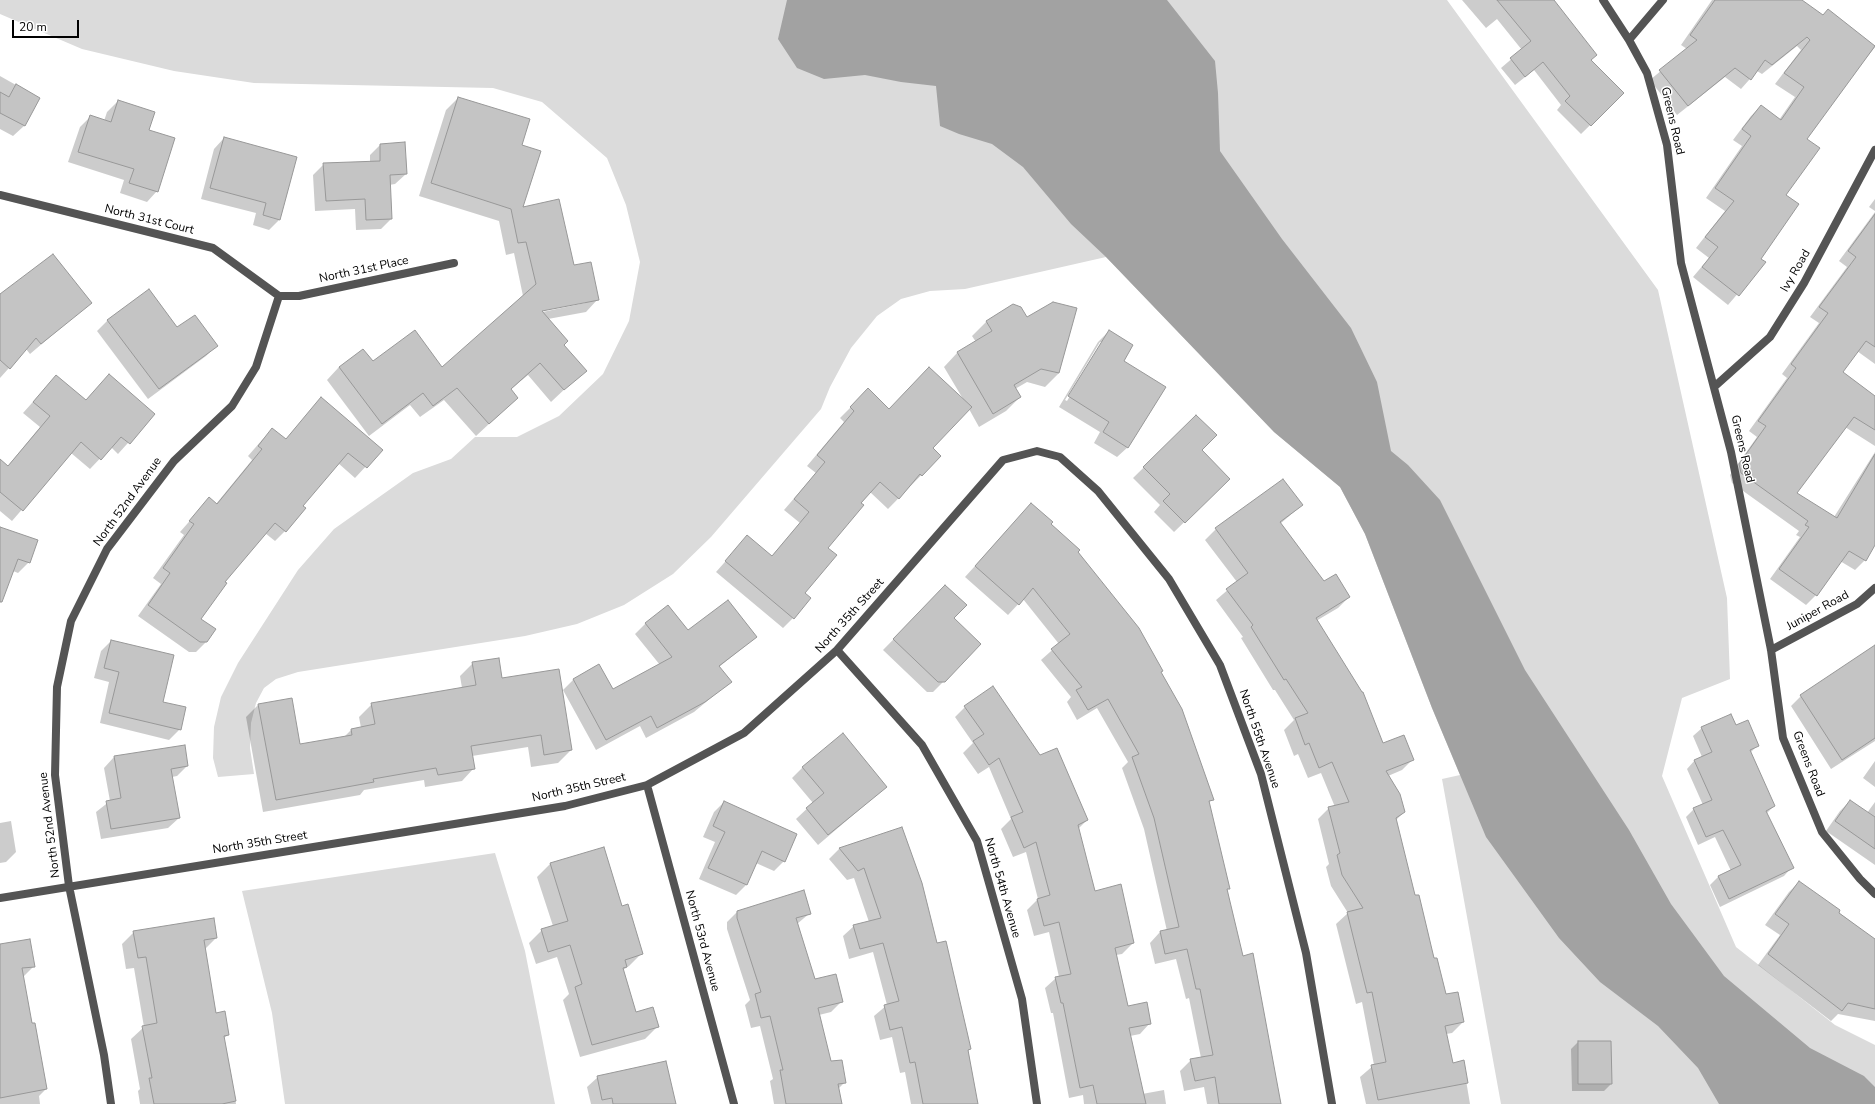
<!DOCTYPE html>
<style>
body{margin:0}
#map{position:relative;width:1875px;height:1104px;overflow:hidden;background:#fff;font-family:"Nunito Sans",sans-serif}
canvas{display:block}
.scale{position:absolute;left:12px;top:20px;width:67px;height:18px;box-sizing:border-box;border:2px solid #000;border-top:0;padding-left:5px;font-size:12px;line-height:14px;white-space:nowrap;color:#000;-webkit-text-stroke:3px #fff;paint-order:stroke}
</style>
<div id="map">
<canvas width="1875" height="1104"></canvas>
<div class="scale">20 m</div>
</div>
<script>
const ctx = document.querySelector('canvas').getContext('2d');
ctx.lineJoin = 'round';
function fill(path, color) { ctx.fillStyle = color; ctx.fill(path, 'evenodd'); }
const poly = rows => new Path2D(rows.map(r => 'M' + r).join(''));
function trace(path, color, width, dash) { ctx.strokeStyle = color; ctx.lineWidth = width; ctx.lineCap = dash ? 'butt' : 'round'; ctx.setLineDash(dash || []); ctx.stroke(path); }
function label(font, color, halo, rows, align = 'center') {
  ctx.font = font + ' "Nunito Sans",sans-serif'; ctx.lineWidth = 3; ctx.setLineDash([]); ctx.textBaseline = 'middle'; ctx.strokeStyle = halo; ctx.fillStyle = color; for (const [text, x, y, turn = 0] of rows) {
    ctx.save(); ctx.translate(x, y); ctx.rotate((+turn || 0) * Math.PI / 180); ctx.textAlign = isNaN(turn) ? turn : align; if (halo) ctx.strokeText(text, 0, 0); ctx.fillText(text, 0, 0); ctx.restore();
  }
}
const green = poly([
 [0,0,1447,0,1658,290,1727,598,1730,679,1682,698,1662,776,1736,947,1835,1025,1875,1045,1875,1104,1501,1104,1442,779,1460,775,1432,708,1365,534,1340,487,1274,432,1106,257,965,289,930,291,901,299,877,316,851,348,830,387,821,409,711,537,673,574,624,605,577,624,525,636,298,672,276,679,264,688,256,703,251,723,250,748,254,774,218,777,213,758,214,727,221,697,238,663,298,570,334,529,413,473,451,459,475,437,517,437,559,416,603,374,629,321,640,262,626,205,607,158,542,102,493,88,254,83,174,71,82,49,0,14],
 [495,853,525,951,555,1104,285,1104,272,1013,242,891]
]);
const water = poly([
 [787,0,1167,0,1215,61,1218,93,1220,151,1282,239,1351,328,1377,382,1391,451,1408,465,1440,500,1525,670,1629,830,1671,904,1724,976,1810,1048,1864,1076,1875,1087,1875,1104,1719,1104,1698,1068,1658,1026,1600,982,1559,938,1486,837,1432,708,1365,534,1340,487,1274,432,1106,257,1071,224,1023,167,992,144,959,134,940,126,936,86,901,82,865,75,824,79,797,68,778,39]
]);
const shadow = poly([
 [1462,0,1553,0,1590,61,1623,93,1581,134,1557,110,1561,105,1534,70,1515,85,1501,68,1522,50,1497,19,1486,28],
 [1712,0,1801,0,1823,16,1828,11,1875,47,1841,90,1806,140,1759,259,1764,263,1728,305,1693,277,1709,258,1696,248,1725,211,1706,198,1742,146,1733,140,1751,116,1761,106,1779,120,1795,97,1775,84,1801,50,1797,46,1762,74,1757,71,1741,89,1725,77,1677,115,1650,80,1687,49,1681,45],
 [0,76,39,98,24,126,13,136,0,129],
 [458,98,521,146,522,208,573,266,598,299,586,312,548,319,562,345,585,370,551,402,528,375,510,390,517,398,476,436,444,400,420,417,410,405,369,436,327,380,339,367,373,363,442,368,523,296,514,253,506,255,499,221,419,196,446,110],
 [585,301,585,303,538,313,537,311],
 [118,101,148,130,157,191,147,202,120,193,124,180,68,162,80,127,90,117,104,121,107,112],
 [224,138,279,220,269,230,253,225,256,213,201,199,214,149],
 [404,143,406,174,395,184,389,185,391,219,381,229,356,230,355,209,315,211,313,175,324,164,370,162,370,155,380,145],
 [1875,199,1875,211,1869,207],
 [1875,212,1875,364,1857,351,1841,372,1875,398,1875,446,1845,427,1795,494,1834,517,1875,452,1875,543,1865,560,1855,570,1840,561,1816,595,1806,605,1770,579,1800,537,1796,535,1799,531,1732,483,1730,475,1757,437,1749,431,1787,378,1782,374,1819,323,1810,317,1847,267,1839,261],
 [0,295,91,302,30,354,26,349,0,378],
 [1013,305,1027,318,1076,308,1059,373,1045,387,1027,382,1015,389,1020,397,1006,411,979,427,969,409,932,448,940,456,888,509,870,492,827,548,803,593,793,618,783,628,716,572,747,537,771,557,800,523,784,510,816,473,807,466,844,422,840,418,858,400,889,410,963,399,944,367,957,353,976,342,972,336,986,322],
 [108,320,177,329,216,346,206,356,148,399,97,331],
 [1109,331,1122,361,1128,447,1117,457,1094,443,1100,432,1059,407,1098,342],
 [1100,342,1102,342,1067,401,1065,400],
 [109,375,154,414,118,454,111,447,90,469,71,453,12,521,0,511,0,461,7,467,40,427,23,413,56,376,85,401],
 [321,398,381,450,355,478,338,463,302,506,285,531,275,541,265,533,224,582,200,619,206,642,196,652,189,652,138,616,161,584,153,578,184,535,180,532,209,499,216,504,252,460,248,456,262,440,273,429,285,440],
 [1196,416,1200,451,1229,479,1174,532,1154,512,1160,505,1133,478],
 [1302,505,1280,524,1324,583,1349,597,1338,608,1316,621,1383,744,1413,759,1402,770,1388,776,1404,812,1395,821,1415,897,1434,960,1445,995,1463,1022,1452,1033,1446,1034,1452,1064,1463,1062,1470,1104,1366,1104,1360,1077,1374,1065,1362,1002,1356,1004,1336,924,1348,913,1331,886,1326,867,1329,864,1318,819,1329,808,1335,807,1321,773,1308,778,1298,754,1294,756,1284,730,1294,720,1275,690,1273,690,1241,638,1243,637,1216,600,1237,582,1205,540,1216,529],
 [1021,515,1049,524,1076,552,1160,672,1212,800,1208,803,1229,888,1226,890,1280,1104,1207,1104,1204,1087,1184,1091,1180,1071,1191,1060,1201,1058,1189,998,1186,999,1176,959,1155,964,1150,943,1160,932,1167,931,1144,829,1122,768,1128,762,1097,708,1077,720,1067,702,1071,697,1041,660,1059,644,1023,599,1008,615,965,577],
 [0,528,29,562,18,573,13,571,0,602],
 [946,586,953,618,944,681,933,692,927,692,883,650],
 [646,623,688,632,756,637,719,667,730,682,694,712,646,738,640,726,596,750,563,690,573,680,599,666,612,691,660,665,635,634],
 [111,641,162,702,180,729,169,740,100,723,109,682,94,678,101,651],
 [1875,647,1875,741,1831,769,1791,706,1801,696],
 [473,663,502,679,571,750,558,763,531,767,528,747,472,756,474,768,462,781,425,787,424,780,364,790,360,795,263,812,246,717,258,705,300,745,344,737,351,730,361,728,359,717,372,704,462,688,460,676],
 [965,707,1040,756,1087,820,1078,829,1094,892,1133,943,1122,954,1116,955,1128,1007,1150,1023,1140,1034,1130,1036,1142,1094,1164,1090,1166,1104,1084,1104,1083,1095,1069,1098,1053,1013,1051,1013,1045,988,1056,978,1059,977,1049,932,1034,936,1027,910,1038,899,1026,852,1013,857,1001,829,1011,819,989,767,978,774,963,753,973,743,955,717],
 [1735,726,1758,745,1750,753,1774,806,1766,814,1792,867,1784,876,1720,907,1710,885,1718,877,1731,871,1715,837,1698,845,1686,817,1694,809,1703,805,1687,769,1695,760,1702,757,1693,736,1702,728],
 [114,757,187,766,177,776,172,777,179,818,168,828,101,839,96,812,110,801,104,768],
 [1875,761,1875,787,1863,778],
 [803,767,886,787,818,845,796,819,813,803,792,778],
 [1850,801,1867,813,1875,802,1875,865,1826,831,1840,811],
 [724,802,784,861,774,871,756,863,746,885,736,895,699,879,715,842,703,837,714,812],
 [11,821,16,852,6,862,0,863,0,823],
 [902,828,936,944,970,1049,968,1051,977,1104,911,1104,905,1072,900,1073,892,1037,880,1040,874,1016,887,1005,873,952,849,959,843,936,854,926,869,922,854,878,847,880,829,859,839,849],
 [603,848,622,907,642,953,629,966,623,970,635,1013,658,1026,645,1039,580,1057,563,1000,569,994,557,957,536,964,529,943,542,930,553,926,537,877,550,864],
 [1799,882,1875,940,1875,1021,1838,1014,1831,1021,1758,965,1780,935,1765,925,1789,892],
 [738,911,810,913,797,924,814,981,842,1001,831,1012,819,1015,830,1063,845,1082,838,1089,841,1104,774,1104,770,1081,773,1079,760,1026,751,1028,745,1005,750,1000,727,929,727,922],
 [134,932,216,938,205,949,216,1014,228,1035,224,1038,236,1104,140,1104,138,1091,140,1089,131,1039,144,1027,134,968,126,969,122,944],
 [0,945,34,966,23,977,31,1024,46,1089,39,1096,40,1104,0,1104],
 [1578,1042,1611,1084,1604,1091,1572,1091,1571,1049],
 [598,1077,675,1104,591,1104,587,1087]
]);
const building = poly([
 [1497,0,1554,0,1597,55,1591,60,1624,93,1591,126,1565,101,1570,96,1543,62,1525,77,1510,58,1531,41,1497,0],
 [1715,0,1802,0,1823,15,1828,9,1875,46,1807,139,1820,148,1786,195,1799,204,1761,259,1766,262,1739,296,1702,267,1718,247,1705,237,1734,201,1715,188,1751,136,1742,129,1761,105,1781,120,1804,87,1784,73,1810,40,1807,37,1772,65,1765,60,1751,80,1735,68,1688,106,1659,70,1697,40,1690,35,1715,0],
 [16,84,40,98,25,126,0,113,0,92,9,97,16,84],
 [458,97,530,119,522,145,541,151,523,207,559,199,574,265,591,262,599,300,542,311,568,341,564,345,587,371,564,390,540,363,511,389,518,398,489,424,457,388,433,406,423,393,382,424,339,367,363,349,373,361,415,330,442,367,536,284,526,242,518,243,511,209,431,183,458,97],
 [118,100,155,112,149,130,175,138,158,192,129,183,134,169,78,152,90,115,111,122,118,100],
 [224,137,297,157,280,220,263,215,266,203,210,188,224,137],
 [405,142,407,174,390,175,392,219,366,220,365,199,326,201,323,163,380,161,380,144,405,142],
 [1875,214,1875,347,1866,341,1843,372,1875,396,1875,430,1854,417,1797,493,1837,518,1875,454,1875,545,1866,561,1849,551,1817,596,1779,569,1809,527,1805,525,1808,521,1741,473,1739,464,1766,426,1758,421,1796,368,1791,364,1828,313,1819,307,1856,257,1848,251,1875,214],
 [53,254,92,303,41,344,36,338,10,369,0,360,0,294,53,254],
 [149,289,177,327,195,315,218,346,159,389,107,320,149,289],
 [1053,302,1077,308,1059,373,1041,369,1014,385,1021,397,993,414,957,352,992,331,986,321,1013,304,1021,307,1027,317,1053,302],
 [1109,330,1133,345,1124,361,1166,387,1128,448,1103,432,1109,422,1068,396,1109,330],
 [929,367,972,407,933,448,941,456,922,476,920,474,899,499,880,482,861,503,864,505,828,548,837,555,805,593,811,598,794,619,725,561,747,535,772,556,809,512,794,499,825,462,817,455,854,411,850,407,868,388,889,409,929,367],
 [109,374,155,414,130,444,121,437,101,460,81,442,23,511,0,492,0,459,8,466,50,416,33,402,56,375,86,400,109,374],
 [321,397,383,450,367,468,348,453,303,506,306,508,286,532,275,523,225,582,227,583,201,619,216,629,207,642,200,642,148,605,170,573,163,568,194,524,189,521,209,497,217,504,262,449,258,446,272,428,286,439,321,397],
 [1196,415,1217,435,1202,450,1230,479,1185,523,1163,501,1170,494,1143,467,1196,415],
 [1283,479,1303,505,1280,522,1324,581,1336,574,1350,597,1316,618,1362,692,1363,692,1383,743,1404,735,1414,760,1386,771,1400,794,1405,812,1396,818,1415,895,1419,895,1434,958,1437,958,1446,994,1458,992,1464,1022,1445,1026,1453,1063,1464,1060,1468,1083,1378,1100,1371,1065,1386,1062,1372,992,1367,993,1347,912,1363,908,1342,875,1337,855,1340,853,1328,807,1349,802,1332,762,1319,768,1309,743,1305,745,1295,718,1308,713,1286,679,1284,680,1251,627,1253,625,1226,589,1248,573,1215,528,1283,479],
 [1031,503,1053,522,1051,524,1080,550,1078,552,1139,628,1163,671,1161,672,1182,709,1214,800,1209,801,1230,889,1227,889,1243,956,1253,953,1281,1104,1219,1104,1215,1077,1195,1081,1190,1059,1213,1055,1200,989,1196,989,1187,949,1165,954,1160,931,1179,927,1154,818,1132,757,1139,754,1108,699,1088,710,1076,690,1082,687,1051,649,1070,634,1033,588,1019,605,975,566,1031,503],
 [0,527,38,540,30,563,18,559,2,602,0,602,0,527],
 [945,585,967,605,954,618,981,644,945,682,938,682,893,639,945,585],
 [728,600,757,637,719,666,732,682,705,702,657,728,651,716,606,740,573,679,599,664,613,689,672,657,645,623,668,605,688,630,728,600],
 [111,640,174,655,163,702,186,707,181,730,109,713,119,672,104,668,111,640],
 [1875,645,1875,738,1842,760,1800,695,1875,645],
 [499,658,502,678,559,669,572,750,544,755,541,735,471,746,475,769,438,775,436,768,373,779,374,782,276,800,258,704,292,698,300,744,352,735,351,729,375,724,371,703,476,685,472,662,499,658],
 [993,686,1040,755,1057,748,1088,820,1078,825,1095,891,1121,884,1134,943,1115,948,1128,1006,1147,1002,1151,1024,1129,1028,1146,1104,1097,1104,1093,1085,1080,1088,1063,1003,1061,1003,1055,977,1071,974,1059,922,1044,926,1037,899,1050,895,1036,842,1024,848,1011,817,1023,812,999,758,989,765,973,741,984,734,964,706,993,686],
 [1731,714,1736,725,1748,720,1759,746,1750,750,1775,806,1766,811,1794,868,1729,899,1718,876,1741,865,1723,830,1706,837,1693,808,1712,800,1694,760,1712,752,1701,727,1731,714],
 [843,733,887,787,828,835,806,808,824,793,802,767,843,733],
 [185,745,188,766,171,769,180,818,111,829,106,801,121,798,114,756,185,745],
 [1850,800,1875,817,1875,849,1835,821,1850,800],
 [724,801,797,834,785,862,762,851,747,885,708,868,725,832,713,826,724,801],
 [902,827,922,883,937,943,946,941,971,1049,968,1050,978,1104,923,1104,915,1062,910,1063,902,1027,890,1030,884,1005,899,1001,883,943,860,949,853,925,881,918,864,868,858,871,839,848,902,827],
 [604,847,622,906,628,904,643,954,625,960,627,967,623,968,636,1012,653,1007,659,1027,592,1045,575,987,582,984,570,945,548,952,541,929,568,921,550,863,604,847],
 [1799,881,1840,910,1839,913,1875,939,1875,1009,1848,1003,1842,1011,1768,954,1789,924,1775,914,1799,881],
 [804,890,811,914,796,918,815,979,836,974,843,1002,818,1008,831,1061,842,1060,846,1083,838,1084,842,1104,786,1104,780,1070,783,1070,770,1016,761,1018,755,994,761,992,737,918,737,911,804,890],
 [214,918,217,938,204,940,216,1013,225,1011,229,1035,224,1036,236,1101,222,1104,154,1104,149,1078,152,1078,142,1026,157,1023,146,957,138,958,133,931,214,918],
 [30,939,35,967,22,968,32,1023,35,1023,47,1089,0,1098,0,944,30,939],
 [1578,1041,1611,1041,1612,1084,1578,1084,1578,1041],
 [666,1061,676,1104,613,1104,612,1098,602,1100,597,1076,666,1061]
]);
const minor = poly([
 [1603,0,1629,40,1647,73,1667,145,1681,263,1731,452,1771,650,1783,738,1822,832,1860,879,1875,894],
 [1629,40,1663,0],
 [0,195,213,248,279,296],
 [279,296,299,296,454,263],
 [1714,387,1770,337,1804,283,1875,150],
 [837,650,922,745,977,841,1022,999,1037,1104],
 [1771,650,1857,604,1875,588],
 [647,785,734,1104],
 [0,898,565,806,647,785,744,733,837,650,1003,460,1037,451,1060,457,1098,491,1169,579,1220,665,1261,774,1306,953,1332,1104],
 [111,1104,104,1055,69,886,55,775,57,687,71,621,107,549,174,461,232,406,256,367,279,296]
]);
const streetNames = [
 ["Greens Road",1672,121,77],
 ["North 31st Court",149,220,14],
 ["North 31st Place",364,270,-12],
 ["Ivy Road",1796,271,-60],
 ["Greens Road",1742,449,77],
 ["North 52nd Avenue",128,502,-54],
 ["Juniper Road",1818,611,-29],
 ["North 35th Street",850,616,-48],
 ["North 55th Avenue",1259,739,71],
 ["Greens Road",1808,764,69],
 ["North 35th Street",579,788,-13],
 ["North 52nd Avenue",50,825,-97],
 ["North 35th Street",260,843,-9],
 ["North 54th Avenue",1002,888,74],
 ["North 53rd Avenue",702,941,75]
];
fill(green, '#dbdbdb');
fill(water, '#a2a2a2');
fill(shadow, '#0003');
fill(building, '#c4c4c4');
trace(building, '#989898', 1);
trace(minor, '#545454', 8);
label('12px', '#000', '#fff', streetNames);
</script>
